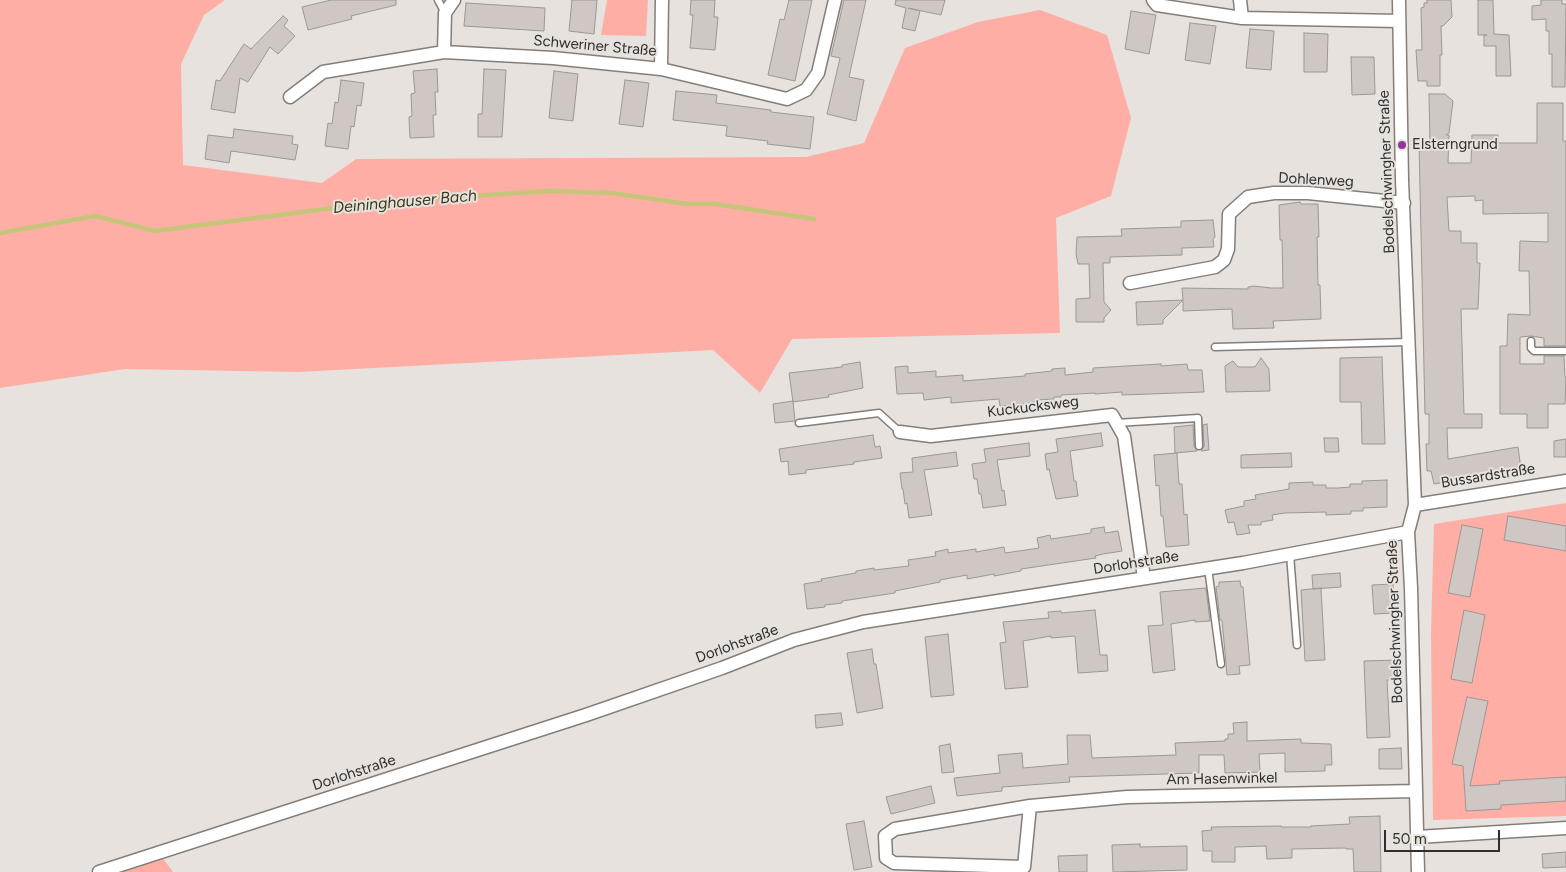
<!DOCTYPE html>
<meta charset="utf-8">
<style>
body{margin:0}
#map{position:relative;width:1566px;height:872px;overflow:hidden;background:#e7e2dd;font-family:Figtree,sans-serif}
canvas{display:block}
.scale{position:absolute;left:1384px;top:830px;width:116px;height:22px;box-sizing:border-box;border:2px solid #302e2c;border-top:0;padding-left:6px;font-size:15px;line-height:18px;white-space:nowrap;color:#302e2c;-webkit-text-stroke:4px #e7e2dd;paint-order:stroke}
</style>
<div id="map">
<canvas width="1566" height="872"></canvas>
<div class="scale">50 m</div>
</div>
<script>
const ctx = document.querySelector('canvas').getContext('2d');
ctx.lineJoin = 'round';
function fill(path, color) { ctx.fillStyle = color; ctx.fill(path, 'evenodd'); }
const poly = rows => new Path2D(rows.map(r => 'M' + r).join(''));
function trace(path, color, width, dash) { ctx.strokeStyle = color; ctx.lineWidth = width; ctx.lineCap = dash ? 'butt' : 'round'; ctx.setLineDash(dash || []); ctx.stroke(path); }
function label(font, color, halo, rows, align = 'center') {
  ctx.font = font + ' Figtree,sans-serif'; ctx.lineWidth = 4; ctx.setLineDash([]); ctx.textBaseline = 'middle'; ctx.strokeStyle = halo; ctx.fillStyle = color; for (const [text, x, y, turn = 0] of rows) {
    ctx.save(); ctx.translate(x, y); ctx.rotate((+turn || 0) * Math.PI / 180); ctx.textAlign = isNaN(turn) ? turn : align; if (halo) ctx.strokeText(text, 0, 0); ctx.fillText(text, 0, 0); ctx.restore();
  }
}
const green = poly([
 [0,0,225,0,204,15,181,64,183,165,322,183,356,159,806,157,864,143,905,48,978,22,1040,10,1107,35,1131,118,1111,196,1056,218,1060,333,792,339,760,393,713,350,298,372,125,369,0,388],
 [607,0,648,0,646,36,601,35],
 [1566,503,1566,816,1433,820,1431,633,1434,524],
 [159,853,173,872,99,872]
]);
const stream = poly([
 [0,233,95,216,155,231,379,202,548,191,612,193,687,204,716,204,814,219]
]);
const building = poly([
 [331,0,396,0,396,5,351,16,352,19,308,30,302,7,331,0],
 [572,0,597,0,594,34,569,31,572,0],
 [691,0,715,0,714,17,718,17,715,50,690,48,693,15,690,15,691,0],
 [789,0,812,0,795,81,768,75,780,19,784,20,789,0],
 [844,0,866,0,849,77,864,80,856,121,827,114,840,58,831,56,844,0],
 [896,0,945,0,941,15,908,8,920,11,915,31,902,28,906,8,895,5,896,0],
 [1427,0,1451,0,1452,17,1443,26,1441,26,1442,55,1440,55,1440,86,1427,86,1427,81,1418,81,1416,50,1422,50,1421,8,1424,7,1424,3,1427,3,1427,0],
 [1478,0,1493,0,1494,34,1509,35,1511,76,1496,76,1496,46,1484,46,1484,35,1487,35,1478,35,1478,0],
 [1541,0,1562,0,1562,4,1566,4,1565,87,1552,87,1552,54,1549,54,1549,31,1546,31,1546,19,1532,20,1532,6,1541,5,1541,0],
 [466,3,545,8,544,31,464,26,466,3],
 [1131,11,1156,15,1149,54,1125,49,1131,11],
 [283,16,288,20,284,26,295,36,278,54,270,47,248,82,240,78,235,113,211,109,216,80,220,81,244,44,251,49,283,16],
 [1190,23,1216,26,1210,64,1185,60,1190,23],
 [1250,29,1274,31,1271,70,1246,68,1250,29],
 [1304,33,1328,34,1327,72,1304,72,1304,33],
 [1351,57,1374,57,1375,94,1352,95,1351,57],
 [437,69,438,92,435,92,436,115,433,115,434,137,410,138,409,117,412,116,411,94,415,93,413,71,437,69],
 [484,69,506,70,502,137,478,137,478,114,482,114,484,69],
 [554,71,578,74,573,121,549,118,554,71],
 [341,80,364,83,361,106,357,105,354,127,351,126,348,149,325,146,328,123,332,124,335,102,338,103,341,80],
 [625,80,649,83,643,127,619,124,625,80],
 [676,91,717,95,716,103,771,110,771,112,814,117,810,149,767,144,768,141,726,136,727,126,673,120,676,91],
 [1429,94,1445,94,1453,101,1449,133,1446,135,1449,135,1448,163,1471,163,1472,135,1498,135,1498,143,1537,143,1537,103,1563,103,1563,141,1566,141,1566,346,1544,346,1544,338,1531,336,1520,337,1520,364,1544,364,1544,356,1564,356,1565,377,1566,377,1565,404,1548,404,1548,428,1527,428,1527,414,1500,414,1500,346,1507,346,1508,314,1530,315,1529,271,1519,271,1520,241,1548,242,1548,213,1483,214,1483,200,1475,201,1475,196,1447,197,1449,231,1461,231,1461,243,1477,243,1477,263,1480,263,1478,309,1461,309,1464,414,1482,414,1482,428,1447,428,1448,459,1518,447,1521,469,1434,484,1431,471,1427,471,1426,444,1429,444,1429,414,1425,414,1419,144,1430,144,1429,94],
 [234,129,293,136,292,144,298,145,295,160,231,151,229,163,205,159,208,135,233,138,234,129],
 [1300,202,1301,204,1318,204,1319,237,1317,237,1318,285,1320,285,1321,319,1273,321,1274,328,1233,329,1232,309,1183,311,1183,300,1163,320,1163,324,1137,325,1136,302,1183,300,1182,288,1248,289,1248,287,1254,286,1271,288,1283,288,1282,240,1280,240,1279,205,1300,202],
 [1213,220,1215,237,1213,239,1214,247,1182,248,1182,255,1110,257,1110,263,1103,263,1104,302,1111,310,1104,318,1104,322,1076,322,1076,299,1090,298,1089,264,1078,264,1076,254,1077,237,1122,236,1121,229,1181,227,1181,221,1213,220],
 [1382,357,1385,444,1362,444,1361,402,1340,402,1340,358,1382,357],
 [1261,358,1269,369,1270,391,1226,392,1225,366,1233,361,1238,367,1255,367,1261,358],
 [860,362,863,388,828,395,829,397,793,402,789,373,842,367,842,365,860,362],
 [1161,364,1161,366,1187,364,1188,370,1202,370,1204,392,1122,395,1122,392,1095,394,1095,393,1061,395,1061,397,1054,397,1054,399,1037,400,1031,403,1000,406,999,399,951,403,951,397,924,400,923,393,897,394,895,367,908,366,908,373,936,371,936,377,963,375,963,381,1025,376,1025,374,1052,371,1052,369,1065,368,1065,375,1093,372,1093,368,1161,364],
 [793,401,795,421,775,423,773,404,793,401],
 [1207,424,1209,450,1201,451,1204,446,1203,425,1207,424],
 [1193,425,1194,446,1197,451,1175,453,1174,427,1193,425],
 [1101,433,1103,446,1070,451,1074,481,1076,481,1078,496,1056,499,1049,469,1047,470,1045,454,1058,452,1056,439,1101,433],
 [873,435,875,447,880,446,882,458,854,462,854,464,806,470,806,473,789,475,788,461,781,462,779,449,873,435],
 [1324,438,1338,438,1339,452,1325,452,1324,438],
 [1566,439,1566,457,1554,457,1554,441,1566,439],
 [1029,443,1030,456,997,460,1002,491,1004,490,1006,505,983,508,981,494,979,494,977,479,974,479,972,464,986,462,984,449,1029,443],
 [956,452,958,466,924,470,932,515,909,518,907,503,905,504,903,489,902,489,900,473,913,472,912,458,956,452],
 [1177,453,1179,484,1182,484,1184,515,1187,514,1189,545,1166,547,1163,516,1161,516,1159,485,1156,486,1154,455,1177,453],
 [1291,453,1292,467,1241,468,1241,455,1291,453],
 [1387,480,1387,507,1363,508,1363,511,1351,511,1351,514,1326,515,1326,512,1285,513,1272,515,1273,520,1261,522,1261,525,1248,525,1250,533,1237,535,1234,522,1228,523,1225,510,1244,506,1244,501,1256,499,1255,495,1289,489,1289,483,1313,482,1313,485,1326,485,1326,488,1338,488,1350,487,1350,484,1362,484,1362,481,1387,480],
 [1508,516,1566,526,1566,551,1504,540,1508,516],
 [1462,525,1483,529,1470,597,1448,593,1462,525],
 [1104,527,1105,533,1118,531,1122,551,1103,554,1095,556,1096,558,1021,569,1021,571,994,576,994,574,967,579,967,575,940,580,940,582,895,591,895,593,842,601,842,603,825,605,825,607,807,609,804,584,822,581,821,579,856,573,856,571,874,568,874,570,909,566,908,560,936,556,935,552,948,549,948,553,976,549,976,552,1004,547,1005,553,1039,548,1037,538,1050,535,1051,539,1091,533,1091,529,1104,527],
 [1340,573,1341,587,1313,589,1312,575,1340,573],
 [1240,581,1241,587,1243,587,1250,665,1239,666,1240,674,1227,675,1222,620,1220,620,1216,587,1219,586,1219,582,1240,581],
 [1393,584,1395,613,1374,614,1372,585,1393,584],
 [1206,588,1210,621,1195,622,1195,620,1171,624,1175,670,1153,673,1148,626,1163,625,1160,592,1206,588],
 [1321,588,1325,660,1305,661,1301,590,1321,588],
 [1095,610,1100,655,1107,655,1108,671,1078,673,1075,636,1051,638,1051,636,1023,641,1028,687,1005,689,1000,643,1006,642,1003,622,1049,618,1048,612,1061,611,1061,613,1095,610],
 [1464,610,1485,615,1472,683,1451,679,1464,610],
 [948,634,954,695,931,697,925,637,948,634],
 [872,649,874,664,876,664,883,708,857,713,847,653,872,649],
 [1399,660,1400,680,1387,680,1390,737,1367,738,1364,661,1399,660],
 [1467,697,1488,701,1470,786,1500,784,1499,781,1566,777,1566,801,1501,805,1501,809,1466,811,1463,766,1452,764,1467,697],
 [841,713,843,725,816,728,815,715,841,713],
 [1247,722,1247,741,1301,739,1301,743,1331,744,1332,765,1325,765,1325,771,1285,772,1285,753,1259,754,1260,772,1225,773,1224,755,1199,755,1199,773,1069,777,1070,782,1002,787,1002,791,957,796,954,778,1000,773,998,755,1022,753,1023,768,1068,764,1067,735,1090,735,1092,758,1176,755,1175,743,1225,741,1225,739,1228,739,1228,734,1234,734,1233,723,1247,722],
 [950,744,954,772,942,773,939,746,950,744],
 [1401,748,1402,769,1379,769,1379,749,1401,748],
 [931,786,935,803,891,814,886,797,931,786],
 [1380,816,1381,872,1354,872,1353,849,1346,849,1345,848,1292,849,1292,858,1267,859,1266,846,1235,847,1235,862,1212,862,1212,851,1203,851,1202,831,1212,830,1211,827,1281,826,1281,827,1311,827,1311,826,1350,824,1349,817,1380,816],
 [864,821,872,867,854,870,846,824,864,821],
 [1140,844,1140,847,1187,846,1187,870,1113,872,1112,845,1140,844],
 [1566,852,1566,867,1543,868,1542,854,1566,852],
 [1087,855,1087,872,1059,872,1058,856,1087,855]
]);
const lane = poly([
 [438,0,445,13],
 [1531,341,1531,348,1534,351,1566,351],
 [1215,347,1409,342],
 [799,423,879,413,900,432],
 [1116,423,1198,418,1199,446],
 [1290,554,1297,645],
 [1208,568,1221,664]
]);
const street = poly([
 [1153,0,1157,5,1242,18,1399,21],
 [1240,0,1242,18],
 [1399,0,1402,180,1415,505,1408,532,1411,588,1418,872],
 [444,52,445,13,454,0],
 [661,69,662,0],
 [290,97,323,72,444,52,553,58,661,69,787,99,806,90,818,73,835,0],
 [1130,283,1215,267,1224,260,1228,249,1229,214,1248,197,1274,193,1308,193,1404,203],
 [900,432,931,436,1112,415,1124,436,1144,578],
 [1415,505,1566,481],
 [1030,806,1024,867,894,863,886,858,885,836,895,829,1030,806,1127,797,1416,791],
 [1417,837,1566,828],
 [99,872,586,715,722,668,794,640,863,622,1243,563,1408,532]
]);
const markers = [
 [1402,145,5,"#98349b"]
];
const streetNames = [
 ["Schweriner Straße",595,46,5],
 ["Bodelschwingher Straße",1387,172,-92],
 ["Dohlenweg",1316,180,3],
 ["Kuckucksweg",1033,407,-7],
 ["Bussardstraße",1488,476,-9],
 ["Dorlohstraße",1136,563,-9],
 ["Bodelschwingher Straße",1395,622,-92],
 ["Dorlohstraße",737,644,-20],
 ["Dorlohstraße",354,773,-18],
 ["Am Hasenwinkel",1222,779,-1]
];
const poiNames = [
 ["Elsterngrund",1412,145]
];
const waterNames = [
 ["Deininghauser Bach",405,202,-5]
];
fill(green, '#feaea5');
trace(stream, '#c5c579', 4.5);
fill(building, '#cec7c4');
trace(building, '#9d9794', 1);
trace(lane, '#837e7a', 9);
trace(street, '#837e7a', 15);
trace(lane, '#fff', 6);
trace(street, '#fff', 12);
for (const [x, y, r, color] of markers) { const dot = new Path2D(); dot.arc(x, y, r, 0, 2 * Math.PI); ctx.fillStyle = color; ctx.fill(dot); trace(dot, '#e7e2dd', 2); }
label('15px', '#302e2c', '#e7e2dd', streetNames);
label('15px', '#302e2c', '#e7e2dd', poiNames, 'left');
label('italic 16px', '#3a3a19', '#e7e2dd', waterNames);
</script>
